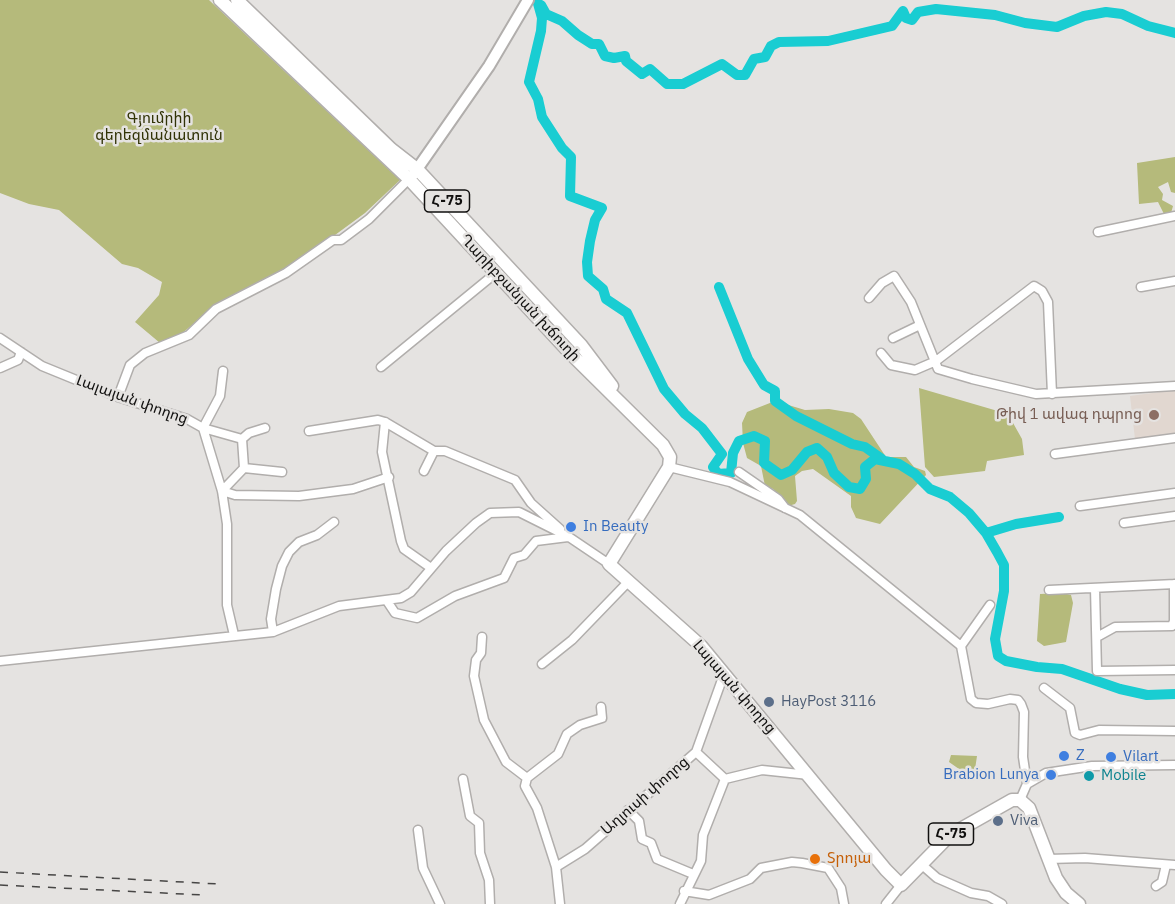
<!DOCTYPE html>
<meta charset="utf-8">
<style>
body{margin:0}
canvas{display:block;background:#e5e3e1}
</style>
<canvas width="1175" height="904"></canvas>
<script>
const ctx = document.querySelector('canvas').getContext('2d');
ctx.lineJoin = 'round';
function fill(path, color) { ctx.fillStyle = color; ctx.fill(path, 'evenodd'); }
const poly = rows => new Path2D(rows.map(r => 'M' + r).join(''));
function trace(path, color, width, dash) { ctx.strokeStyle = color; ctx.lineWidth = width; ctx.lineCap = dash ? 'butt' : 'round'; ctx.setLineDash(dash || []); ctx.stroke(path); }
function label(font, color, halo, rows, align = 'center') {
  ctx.font = font + ' "IBM Plex Sans","Noto Sans Armenian",sans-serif'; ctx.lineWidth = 5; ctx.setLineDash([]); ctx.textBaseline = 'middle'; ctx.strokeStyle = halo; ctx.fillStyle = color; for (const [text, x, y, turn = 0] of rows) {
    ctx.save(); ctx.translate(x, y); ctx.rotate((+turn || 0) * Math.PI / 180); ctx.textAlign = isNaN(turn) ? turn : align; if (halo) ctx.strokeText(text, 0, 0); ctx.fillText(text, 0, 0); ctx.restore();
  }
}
const built = poly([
 [1175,390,1175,434,1135,439,1130,396]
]);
const green = poly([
 [0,0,209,0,400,180,365,213,286,271,213,307,179,336,160,343,135,322,159,295,162,282,138,268,122,264,59,210,29,204,0,193],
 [1175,157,1175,193,1171,192,1168,182,1158,187,1163,194,1162,200,1173,206,1171,213,1164,214,1158,202,1139,204,1137,163],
 [422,180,592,366,590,368,420,183],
 [919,388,1008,414,1022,439,1024,455,987,461,985,471,934,477,925,467],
 [775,401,805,410,829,409,853,413,861,419,886,457,906,457,914,467,925,471,926,475,880,524,856,518,851,507,851,496,813,469,802,471,795,476,797,501,795,504,788,506,773,489,765,486,761,466,747,458,743,443,742,423,747,412],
 [1063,593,1071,595,1073,603,1066,642,1044,646,1037,641,1040,594],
 [951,755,977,756,974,776,969,776,949,762]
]);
const river = poly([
 [537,0,542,18,541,31,529,82,538,99,542,117,562,148,571,157,570,196,602,208,595,220,590,241,587,262,588,276,603,289,606,299,627,313,664,389,685,414,702,428,722,454,713,467,718,474,731,473,733,453,739,441,754,436,765,441,764,463,781,475,792,470,807,452,817,448,827,457,834,473,849,487,860,489,866,479,865,467,875,459,899,464,915,474,930,489,950,497,969,513,986,533,997,552,1004,565,1004,591,995,639,998,656,1006,661,1037,667,1062,669,1120,689,1147,695,1175,694],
 [541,5,546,14,562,21,578,35,592,44,599,44,605,56,614,58,625,56,626,61,642,74,650,69,667,84,683,84,722,64,737,75,745,75,754,59,765,57,771,46,779,42,828,41,892,26,903,11,906,18,912,20,918,12,936,9,995,15,1025,23,1057,27,1084,16,1106,12,1122,14,1148,26,1175,33],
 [719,287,748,359,764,385,775,391,775,401,796,416,852,444,865,447,882,459],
 [986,533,1016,524,1059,517]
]);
const minor = poly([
 [1098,232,1175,216],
 [1141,287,1175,281],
 [869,298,882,283,894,276,911,302,938,369,972,379,1036,394,1175,386],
 [0,338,42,366,118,397,187,419,203,428,222,491,227,524,227,605,234,635],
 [893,338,920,325],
 [881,353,891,365,915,370,936,361,1034,286,1042,291,1048,302,1052,394],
 [381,367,497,272],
 [0,368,18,360,21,352],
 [223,371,220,396,203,428,242,439],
 [118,397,130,365,145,353,189,335,216,309,286,273,333,240,341,240,369,219,409,179],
 [385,422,382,452,401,541,404,549,431,568],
 [309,431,378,420,385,422,434,451,445,451,515,480,531,503,560,529],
 [1055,454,1175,438],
 [669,467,730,482,800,515,961,646,971,699,976,703,988,704,1010,699,1018,700,1021,704,1024,712,1023,757,1027,784],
 [244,468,282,472],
 [424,471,434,451],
 [739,472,778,499,785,508],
 [222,491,235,495,299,496,353,489,389,477],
 [222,491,244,468,242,439,249,433,265,428],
 [1080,506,1175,493],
 [1124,523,1175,516],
 [1095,588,1097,671,1175,670],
 [1049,590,1175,584],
 [387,601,395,613,417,618,455,596,504,578,514,558,524,555,536,541,568,537],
 [273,632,271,619,276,589,282,566,289,552,299,542,317,535,334,522],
 [482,637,481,653,476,660,474,676,484,720,506,762,527,778],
 [1097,637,1115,627,1172,626,1174,621,1174,584],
 [961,646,990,605],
 [0,661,273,632,339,606,401,598,411,592,446,551,476,523,490,513,519,512,569,537,609,564],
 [542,664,572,640,629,581],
 [1044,688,1070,708,1075,733,1080,735,1099,730,1175,731],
 [696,752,725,779],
 [463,779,470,816,479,823,480,853,489,880,490,904],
 [1020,800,1027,784,1046,773,1092,766,1175,765],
 [628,810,639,821,642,839,651,843,657,859,693,874],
 [418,830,423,868,440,904],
 [1048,859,1085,858,1175,865],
 [921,864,937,878,971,893,988,896,1002,904],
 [556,867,585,849,696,752,724,674],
 [1156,886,1162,882,1166,865],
 [684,891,709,895,750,879,761,868,792,862,802,863,828,868,841,888,844,904],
 [560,904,556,867,537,808,525,786,527,778,558,754,567,734,580,725,602,718,601,707],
 [680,904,701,861,703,835,725,779,762,770,809,775],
 [886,904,901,885]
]);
const major = poly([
 [413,175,489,66,528,0]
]);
const highway = poly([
 [220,0,409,179,569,352,663,445,670,457,669,467,609,564,701,646,886,870,901,885,950,835,1012,800,1020,800,1029,808,1056,878,1066,893,1079,904],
 [237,0,391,149,418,170,581,345,612,386]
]);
const rail = poly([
 [0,872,219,884],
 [0,885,203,895]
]);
const markers = [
 [1154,415,6,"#8d6e63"],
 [571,527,6,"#3f7fe0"],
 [769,702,6,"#5c6f8a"],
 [1064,756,6,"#3f7fe0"],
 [1111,757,6,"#3f7fe0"],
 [1051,775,6,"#3f7fe0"],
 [1089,776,6,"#0f9aa8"],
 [998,821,6,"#5c6f8a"],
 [815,859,6,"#e8710a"]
];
const shields = [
 [447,201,45],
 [951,834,45]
];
const shieldNames = [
 ["Հ-75",447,201],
 ["Հ-75",951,834]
];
const parkNames = [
 ["Գյումրիի",159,119],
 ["գերեզմանատուն",159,136]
];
const streetNames = [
 ["Ղարիբջանյան խճուղի",520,298,47],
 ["Լալայան փողոց",132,400,20],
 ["Լալայան փողոց",734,687,49],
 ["Աղյուսի փողոց",645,796,-41]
];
const educationNames = [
 ["Թիվ 1 ավագ դպրոց",1142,415]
];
const shopNames = [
 ["In Beauty",583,527],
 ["Z",1076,756],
 ["Vilart",1123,757],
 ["Brabion Lunya",1039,775,"right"]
];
const serviceNames = [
 ["HayPost 3116",781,702],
 ["Viva",1010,821]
];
const cultureNames = [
 ["Mobile",1101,776]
];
const foodNames = [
 ["Տրոյա",827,859]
];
fill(built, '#e1d7d0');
fill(green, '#b5ba7b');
trace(river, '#19cdd2', 10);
trace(minor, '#b1aeac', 11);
trace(major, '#b1aeac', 14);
trace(highway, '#b1aeac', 15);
trace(minor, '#fff', 8);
trace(major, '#fff', 10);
trace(highway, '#fff', 12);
trace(rail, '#474645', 1.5, [8, 8]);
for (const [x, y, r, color] of markers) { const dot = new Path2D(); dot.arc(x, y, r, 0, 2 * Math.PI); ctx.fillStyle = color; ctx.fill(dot); trace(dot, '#e5e3e1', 2); }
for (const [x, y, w] of shields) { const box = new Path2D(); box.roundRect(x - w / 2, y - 11, w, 22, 4.5); ctx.fillStyle = '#e5e3e1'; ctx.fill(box); trace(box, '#11100f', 1.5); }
label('bold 14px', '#11100f', null, shieldNames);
label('15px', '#313306', '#e5e3e1', parkNames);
label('15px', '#11100f', '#e5e3e1', streetNames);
label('15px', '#785e54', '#e5e3e1', educationNames, 'right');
label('15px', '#366cbe', '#e5e3e1', shopNames, 'left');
label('15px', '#4e5e75', '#e5e3e1', serviceNames, 'left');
label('15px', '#0d838f', '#e5e3e1', cultureNames, 'left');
label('15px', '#c56008', '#e5e3e1', foodNames, 'left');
</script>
